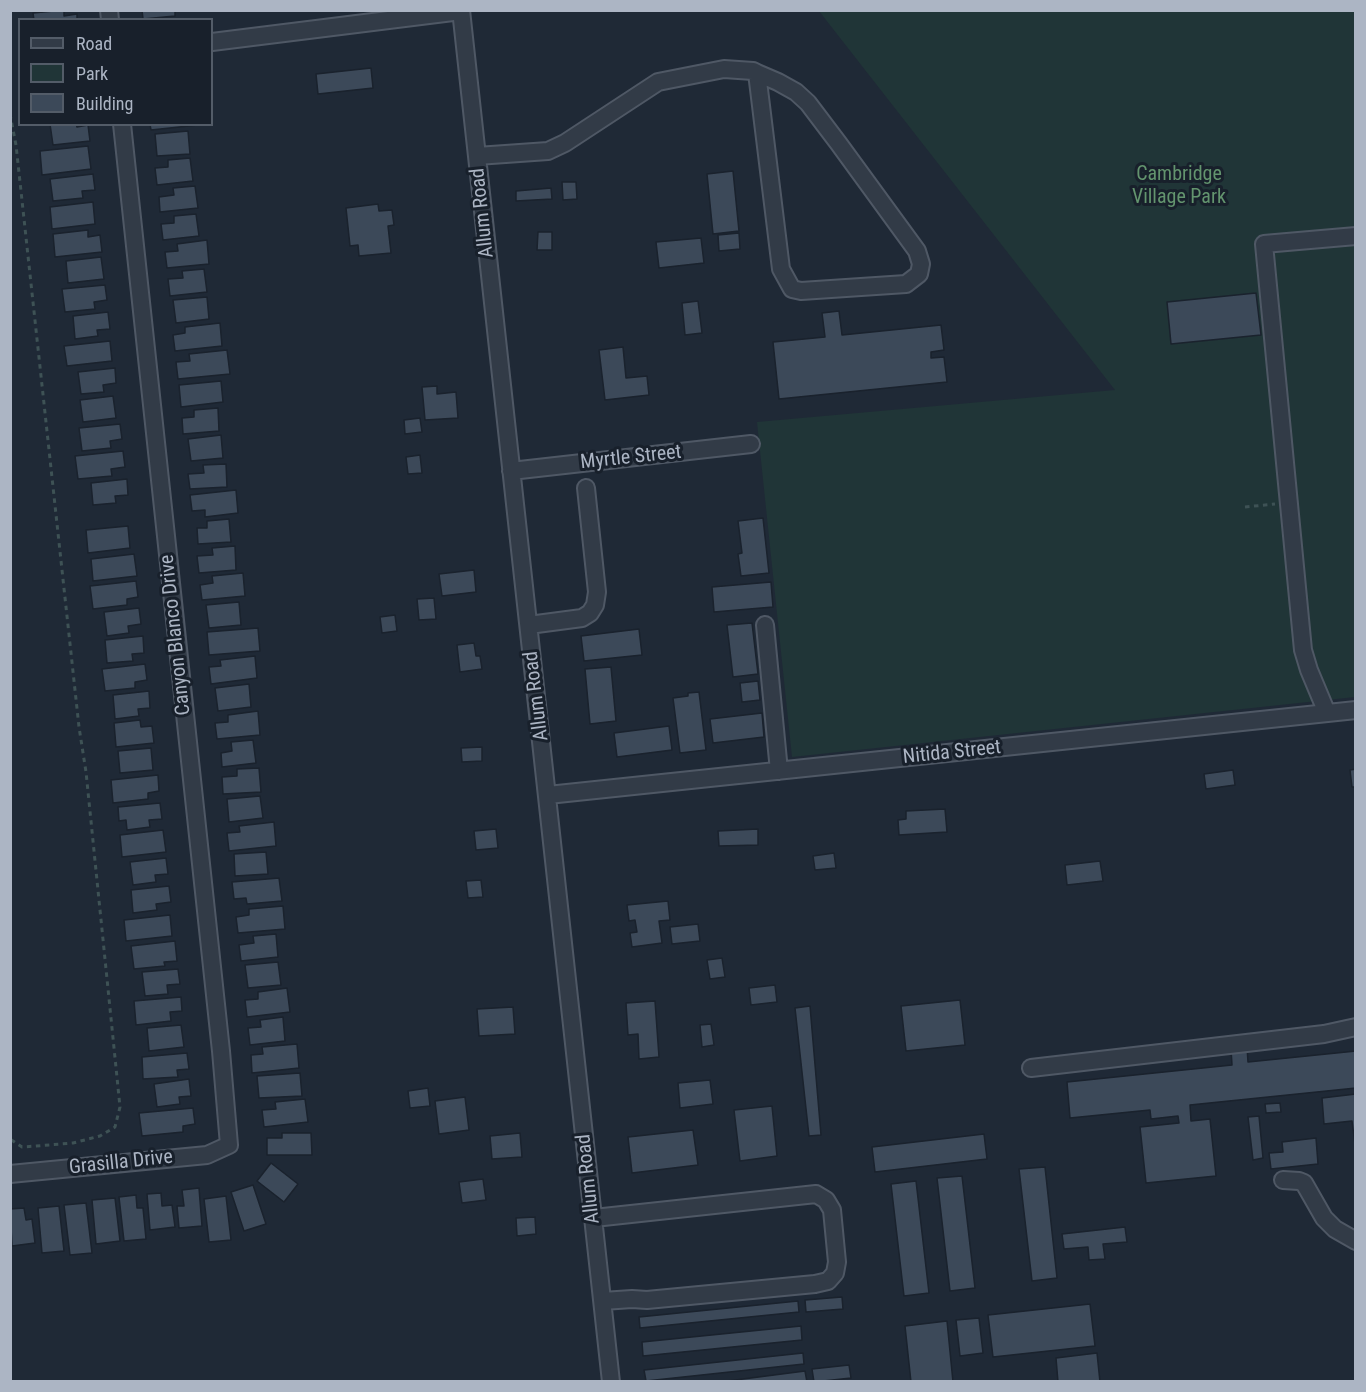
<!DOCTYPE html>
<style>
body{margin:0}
#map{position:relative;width:1366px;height:1392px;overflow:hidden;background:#1f2936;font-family:"Roboto Condensed",sans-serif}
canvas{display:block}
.frame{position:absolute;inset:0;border:12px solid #acb5c4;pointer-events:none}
.legend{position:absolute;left:18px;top:18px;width:195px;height:108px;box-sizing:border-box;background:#18202b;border:2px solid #535c68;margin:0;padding:8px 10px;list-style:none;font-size:18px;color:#acb5c4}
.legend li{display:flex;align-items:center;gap:12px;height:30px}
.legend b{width:30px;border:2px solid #535c68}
</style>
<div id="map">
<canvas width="1366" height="1392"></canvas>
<div class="frame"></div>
<ul class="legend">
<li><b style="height:8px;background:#323b47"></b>Road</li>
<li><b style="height:16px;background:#203537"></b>Park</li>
<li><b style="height:16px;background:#3c4959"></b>Building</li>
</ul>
</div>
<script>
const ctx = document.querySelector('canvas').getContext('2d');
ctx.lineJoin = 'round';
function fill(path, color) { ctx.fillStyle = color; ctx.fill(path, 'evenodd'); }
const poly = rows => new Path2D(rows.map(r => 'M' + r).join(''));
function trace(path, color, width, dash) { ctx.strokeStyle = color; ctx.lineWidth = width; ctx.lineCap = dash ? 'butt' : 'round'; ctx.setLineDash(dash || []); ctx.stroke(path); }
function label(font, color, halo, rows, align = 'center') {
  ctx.font = font + ' "Roboto Condensed",sans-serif'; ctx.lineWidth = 6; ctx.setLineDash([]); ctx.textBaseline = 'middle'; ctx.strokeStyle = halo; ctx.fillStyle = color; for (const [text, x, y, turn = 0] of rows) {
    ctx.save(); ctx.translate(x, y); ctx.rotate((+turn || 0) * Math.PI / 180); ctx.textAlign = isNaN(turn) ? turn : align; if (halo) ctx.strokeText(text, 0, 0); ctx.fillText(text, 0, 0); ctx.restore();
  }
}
const green = poly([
 [819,11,1355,11,1355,697,792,757,757,422,1115,390]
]);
const building = poly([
 [64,10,64,16,77,14,77,20,34,20,33,13,64,10],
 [142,10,175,10,175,16,143,19,142,10],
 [371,68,373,88,318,94,316,74,371,68],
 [50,124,76,124,77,127,88,125,90,141,53,145,50,124],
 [150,124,198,124,198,125,151,130,150,124],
 [188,131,190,154,157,156,155,134,188,131],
 [88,146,91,169,42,175,40,151,88,146],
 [190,158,193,181,157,185,155,168,168,167,168,160,190,158],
 [733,171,739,231,713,234,707,174,733,171],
 [93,174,95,190,82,191,83,198,53,201,50,179,93,174],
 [562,182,576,182,577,199,563,200,562,182],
 [195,186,198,208,160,212,159,197,174,195,173,188,195,186],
 [551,188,552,199,516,201,516,191,551,188],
 [93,202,95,224,52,229,50,207,93,202],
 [378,204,379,211,392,210,394,225,388,226,391,253,359,256,358,245,350,246,346,208,378,204],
 [196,214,199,236,163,240,161,224,174,223,174,216,196,214],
 [88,230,88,237,100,235,102,252,55,257,53,234,88,230],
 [538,232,552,232,552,250,537,250,538,232],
 [739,233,740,249,719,251,718,235,739,233],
 [701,238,704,263,659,268,656,242,701,238],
 [207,240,209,264,167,268,165,252,178,251,177,244,207,240],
 [101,257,104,279,68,283,66,261,101,257],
 [204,269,207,292,170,296,168,279,183,278,182,271,204,269],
 [105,285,107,300,94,302,95,309,65,312,62,289,105,285],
 [1256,293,1261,335,1171,344,1167,302,1256,293],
 [207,297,209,319,176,323,173,300,207,297],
 [698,301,702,333,685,335,682,303,698,301],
 [839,311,842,335,941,325,944,350,931,352,931,358,944,357,947,382,779,399,773,342,825,337,822,313,839,311],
 [108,312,110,329,97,330,98,336,75,339,73,316,108,312],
 [220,323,222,346,175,351,173,335,185,333,185,327,220,323],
 [110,341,112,361,67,366,64,346,110,341],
 [623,347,626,378,647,376,649,395,605,400,599,350,623,347],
 [227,350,230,374,178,379,176,362,190,361,189,354,227,350],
 [115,368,116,383,103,385,104,392,81,394,78,372,115,368],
 [221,381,223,402,181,407,179,385,221,381],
 [437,386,437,394,456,392,458,418,425,420,422,387,437,386],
 [113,396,116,418,83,422,80,400,113,396],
 [218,408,219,431,183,434,182,418,194,417,194,410,218,408],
 [420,418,422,432,405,434,404,420,420,418],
 [120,424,122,439,110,441,111,448,82,451,79,428,120,424],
 [221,435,223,458,191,461,188,439,221,435],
 [123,451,125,467,111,469,112,476,78,479,75,456,123,451],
 [420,455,422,473,408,474,406,457,420,455],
 [226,464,227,487,190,489,188,474,204,473,203,465,226,464],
 [127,479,128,495,115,496,116,503,93,505,91,483,127,479],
 [236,490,238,513,205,517,205,510,192,511,190,495,236,490],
 [763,518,769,573,741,576,738,554,742,553,738,521,763,518],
 [229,519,231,542,198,544,197,528,207,528,207,521,229,519],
 [128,526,130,548,88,553,86,530,128,526],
 [235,546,236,570,199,573,197,556,213,555,212,548,235,546],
 [134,554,137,576,93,581,91,559,134,554],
 [474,570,476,592,442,596,439,574,474,570],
 [243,573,245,596,202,600,200,585,213,583,212,576,243,573],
 [136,581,138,597,127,599,127,605,93,609,90,586,136,581],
 [771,582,773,607,714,612,712,587,771,582],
 [434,598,436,619,419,620,417,599,434,598],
 [239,602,241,625,209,628,206,605,239,602],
 [139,608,141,624,128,626,129,633,107,636,104,612,139,608],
 [395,615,397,631,382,633,380,617,395,615],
 [752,623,758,674,733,677,727,625,752,623],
 [258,628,260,651,209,655,207,632,258,628],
 [639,629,642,655,584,661,581,636,639,629],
 [143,636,144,653,132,654,133,661,107,663,105,640,143,636],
 [474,643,476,656,480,656,482,669,460,672,457,645,474,643],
 [255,656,257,678,211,684,209,667,221,666,220,660,255,656],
 [145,664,147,680,135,682,135,688,105,691,102,669,145,664],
 [611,667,616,721,590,724,585,669,611,667],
 [758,681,760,700,742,702,740,683,758,681],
 [249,684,251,707,218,711,215,688,249,684],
 [149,691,150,708,138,709,139,716,115,719,113,695,149,691],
 [699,692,706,750,680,753,673,698,688,696,688,693,699,692],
 [258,711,260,735,217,739,215,723,228,722,228,715,258,711],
 [762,713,764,737,713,743,710,719,762,713],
 [140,720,141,727,152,726,154,743,116,747,114,723,140,720],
 [669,726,672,750,617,757,614,733,669,726],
 [253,740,256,763,222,767,221,753,232,751,231,742,253,740],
 [482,747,482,761,462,762,461,748,482,747],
 [151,748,153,770,120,773,118,751,151,748],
 [259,768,261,792,223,794,222,777,237,776,237,769,259,768],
 [1356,769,1356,787,1352,787,1350,770,1356,769],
 [1233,770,1235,785,1206,789,1204,774,1233,770],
 [158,775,159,791,148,793,148,799,113,803,111,780,158,775],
 [260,796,263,818,229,822,227,799,260,796],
 [160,803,162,819,149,820,150,827,127,830,126,820,119,821,118,807,160,803],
 [945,809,947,832,899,835,898,820,906,819,906,811,945,809],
 [274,822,276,846,229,851,227,833,240,832,239,826,274,822],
 [496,829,498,848,476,850,474,831,496,829],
 [758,829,758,845,719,846,718,831,758,829],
 [163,830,166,852,122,857,120,835,163,830],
 [266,852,268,874,235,876,234,854,266,852],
 [834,853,836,868,815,870,813,856,834,853],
 [166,858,168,874,155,875,156,882,133,885,130,862,166,858],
 [1100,861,1103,881,1067,885,1065,865,1100,861],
 [279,878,282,901,247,904,246,898,234,899,232,882,279,878],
 [481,880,483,897,468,898,466,881,481,880],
 [169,886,171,902,156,904,157,910,133,913,131,890,169,886],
 [668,901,670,920,659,921,662,943,632,947,630,933,637,932,635,920,629,921,627,905,668,901],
 [283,906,285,929,238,933,236,917,249,915,249,909,283,906],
 [170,915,172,936,126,941,124,920,170,915],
 [698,924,700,941,672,944,670,927,698,924],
 [276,934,278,957,241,961,239,945,254,943,253,936,276,934],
 [175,941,177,961,164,962,165,966,134,969,131,946,175,941],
 [722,958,725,977,710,979,707,960,722,958],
 [278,962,281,985,248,988,245,965,278,962],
 [178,969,180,984,167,985,168,994,145,996,142,972,178,969],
 [775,985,777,1002,751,1005,749,988,775,985],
 [287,988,290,1012,247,1017,245,1000,258,999,258,992,287,988],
 [181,997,182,1011,170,1012,171,1021,136,1025,134,1001,181,997],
 [960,1000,965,1045,906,1051,901,1006,960,1000],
 [655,1001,659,1057,639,1059,638,1034,628,1035,626,1003,655,1001],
 [810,1006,821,1135,809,1136,795,1008,810,1006],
 [513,1007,515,1034,479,1036,477,1009,513,1007],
 [283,1017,285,1041,250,1045,248,1028,261,1027,260,1020,283,1017],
 [711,1024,714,1045,702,1047,700,1025,711,1024],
 [181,1025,184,1047,149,1051,147,1028,181,1025],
 [297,1044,299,1068,252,1073,251,1055,263,1054,262,1047,297,1044],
 [1247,1047,1248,1062,1356,1051,1356,1088,1190,1105,1191,1121,1210,1119,1216,1176,1146,1183,1140,1127,1179,1123,1178,1116,1151,1119,1150,1110,1070,1118,1067,1082,1232,1065,1231,1049,1247,1047],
 [187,1053,189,1069,177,1070,178,1077,143,1079,142,1057,187,1053],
 [300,1073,302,1096,259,1098,257,1076,300,1073],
 [189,1079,191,1096,179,1097,180,1104,157,1107,154,1084,189,1079],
 [710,1080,713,1104,680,1108,678,1083,710,1080],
 [428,1088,430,1106,410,1108,408,1091,428,1088],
 [1356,1094,1356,1152,1352,1121,1324,1124,1322,1098,1356,1094],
 [465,1097,469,1130,439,1134,435,1101,465,1097],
 [305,1099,308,1122,264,1127,262,1110,276,1109,275,1102,305,1099],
 [1280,1103,1281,1112,1266,1113,1265,1104,1280,1103],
 [772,1106,777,1156,740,1161,734,1110,772,1106],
 [193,1108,195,1124,183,1126,183,1132,142,1136,139,1113,193,1108],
 [1259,1116,1263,1158,1253,1160,1248,1117,1259,1116],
 [693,1130,698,1165,632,1173,628,1137,693,1130],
 [282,1133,311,1133,312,1155,267,1155,267,1138,282,1138,282,1133],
 [520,1133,522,1157,492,1159,490,1136,520,1133],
 [984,1134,987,1159,875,1172,872,1147,984,1134],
 [1316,1138,1318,1164,1271,1169,1269,1153,1283,1152,1282,1142,1316,1138],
 [271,1163,298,1184,284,1202,257,1181,271,1163],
 [1045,1167,1057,1278,1032,1281,1019,1169,1045,1167],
 [962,1176,975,1288,950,1291,937,1178,962,1176],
 [483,1179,486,1200,462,1203,459,1182,483,1179],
 [916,1181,929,1293,904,1296,891,1184,916,1181],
 [253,1185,266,1224,244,1231,231,1192,253,1185],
 [199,1188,202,1226,179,1228,177,1206,184,1206,182,1190,199,1188],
 [161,1193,162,1206,172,1205,175,1227,150,1230,147,1194,161,1193],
 [136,1195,137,1208,143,1208,146,1239,124,1241,119,1197,136,1195],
 [226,1196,231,1240,209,1242,204,1199,226,1196],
 [115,1198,120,1241,96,1244,92,1200,115,1198],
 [86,1203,92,1253,70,1255,64,1205,86,1203],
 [59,1206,64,1251,42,1253,38,1208,59,1206],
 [24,1208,26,1220,32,1219,35,1243,12,1246,10,1209,24,1208],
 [535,1217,536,1234,517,1236,516,1218,535,1217],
 [1125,1227,1127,1242,1103,1244,1105,1259,1089,1260,1088,1247,1064,1249,1062,1234,1125,1227],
 [842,1297,843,1309,806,1312,805,1300,842,1297],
 [798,1301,799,1312,640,1328,639,1317,798,1301],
 [1090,1304,1095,1346,993,1357,988,1315,1090,1304],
 [979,1318,983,1353,960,1356,956,1320,979,1318],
 [947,1321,953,1382,911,1382,905,1326,947,1321],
 [801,1326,802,1340,643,1356,642,1342,801,1326],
 [803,1353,804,1364,646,1381,644,1370,803,1353],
 [1097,1353,1100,1382,1058,1382,1056,1358,1097,1353],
 [849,1365,851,1378,814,1382,812,1369,849,1365],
 [805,1371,807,1382,720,1382,805,1371]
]);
const path = poly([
 [10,114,16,145,79,727,86,772,120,1107,115,1127,100,1136,73,1143,36,1146,22,1147,10,1139],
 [1245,507,1275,504]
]);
const minor = poly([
 [109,10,110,20],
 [461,10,611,1382],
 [212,42,461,11],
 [477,156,548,151,565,143,658,82,724,69,753,71,757,73,778,82,796,92,808,103,839,144,917,251,921,264,919,274,906,284,801,291,792,289,781,269,757,73],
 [511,471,751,444],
 [529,625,582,618,590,613,595,605,597,592,586,488],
 [765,625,779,771],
 [1327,713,1309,670,1303,650,1264,244,1356,236],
 [548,795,1356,710],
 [1031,1068,1324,1034,1356,1027],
 [10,1174,207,1155,229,1145,221,1051,122,124],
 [1283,1180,1299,1181,1304,1183,1324,1218,1335,1229,1356,1241],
 [594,1218,816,1194,826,1200,832,1210,837,1262,835,1273,828,1281,815,1284,647,1300,632,1299,603,1301]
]);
const parkNames = [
 ["Cambridge",1179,175],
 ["Village Park",1179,198]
];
const streetNames = [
 ["Allum Road",483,213,-96],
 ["Myrtle Street",631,458,-6],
 ["Canyon Blanco Drive",176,635,-96],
 ["Allum Road",537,696,-97],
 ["Nitida Street",952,753,-6],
 ["Grasilla Drive",121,1163,-6],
 ["Allum Road",589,1179,-96]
];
fill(green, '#203537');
fill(building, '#3c4959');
trace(building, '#1a222d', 1.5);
trace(minor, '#4f5865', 20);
trace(path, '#3e5255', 3, [4.5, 4.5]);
trace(minor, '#323b47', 16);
label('20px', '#63946e', '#18202b', parkNames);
label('20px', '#acb5c4', '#18202b', streetNames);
</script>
